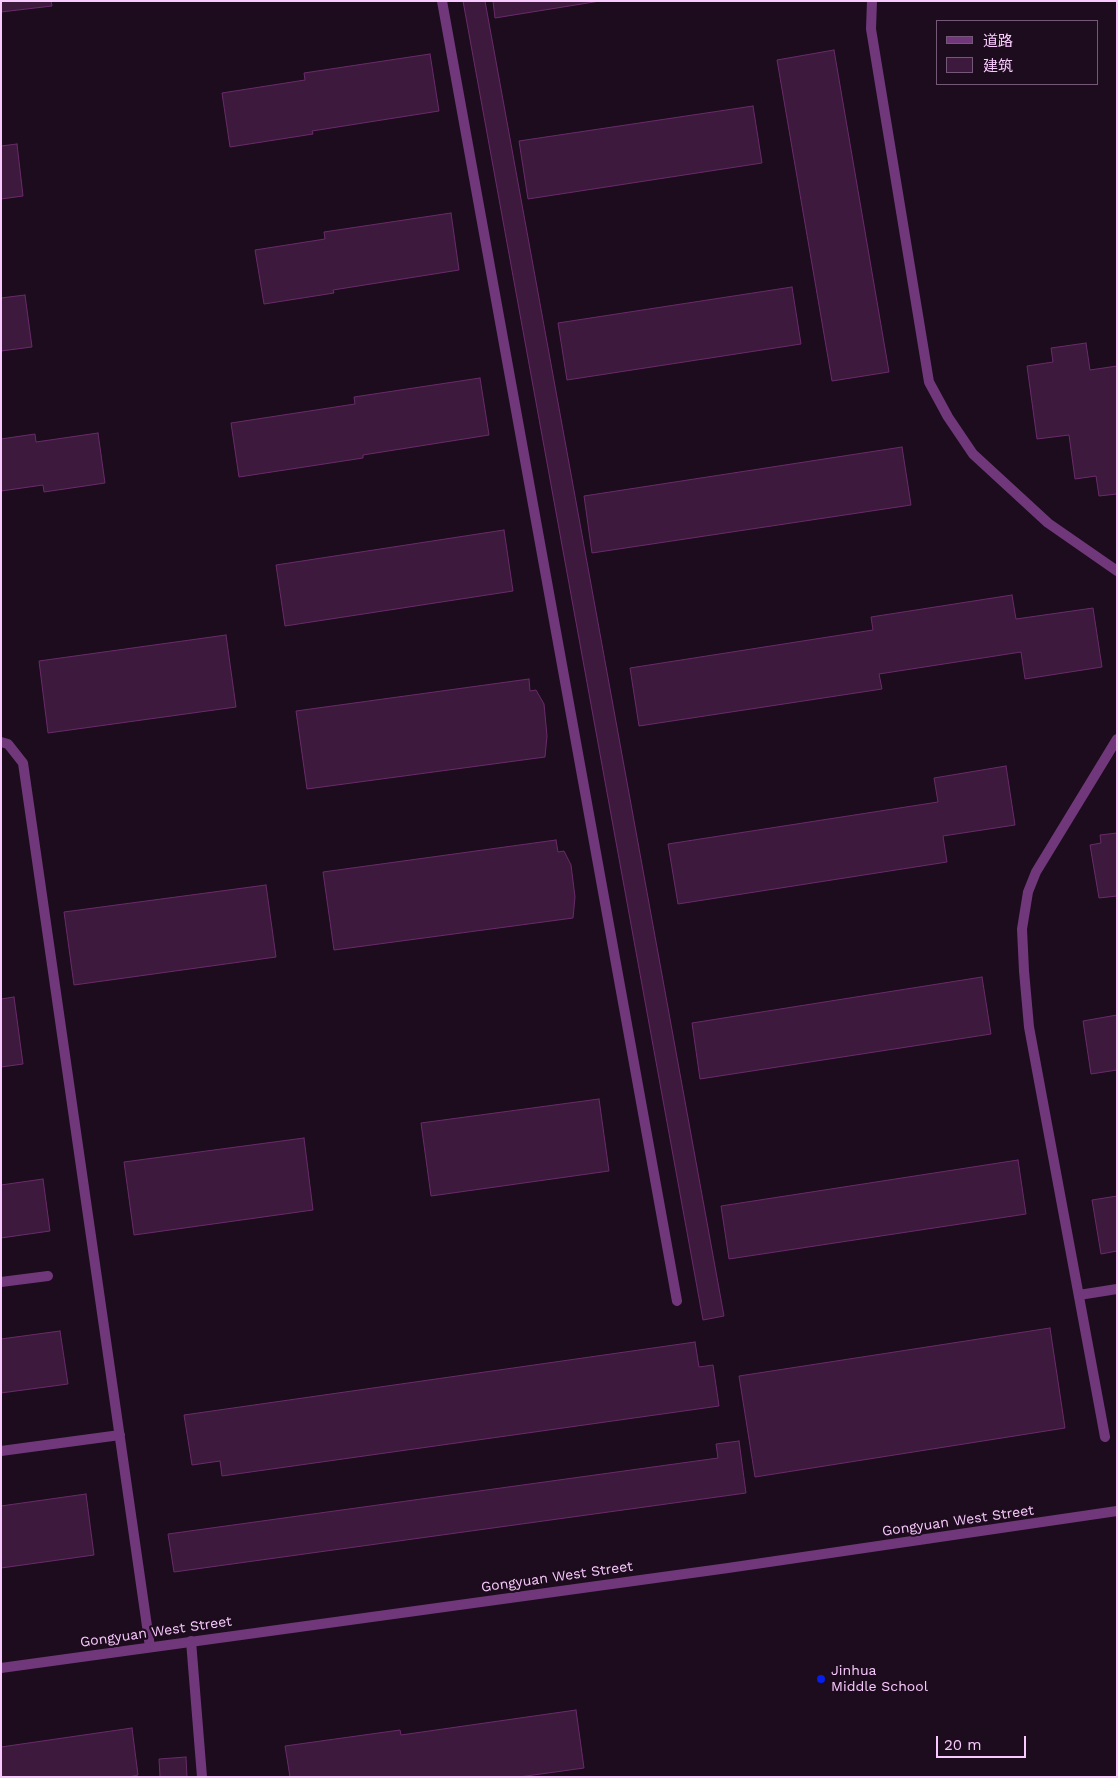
<!DOCTYPE html>
<meta charset="utf-8">
<style>
body{margin:0}
#map{position:relative;width:1118px;height:1778px;overflow:hidden;background:#1d0c1d;font-family:"Work Sans","Noto Sans SC",sans-serif}
canvas{display:block}
.frame{position:absolute;inset:0;border:2px solid #f9cafe;pointer-events:none}
.legend{position:absolute;left:936px;top:20px;width:162px;height:65px;box-sizing:border-box;background:#1d0c1d;border:1px solid #755877;margin:0;padding:6px 9px;list-style:none;font-size:15px;color:#f9cafe}
.legend li{display:flex;align-items:center;gap:10px;height:25px}
.legend b{width:25px;border:1px solid #755877}
.scale{position:absolute;left:936px;top:1736px;width:90px;height:22px;box-sizing:border-box;border:2px solid #f9cafe;border-top:0;padding-left:6px;font-size:15px;line-height:18px;white-space:nowrap;color:#f9cafe;-webkit-text-stroke:4px #1d0c1d;paint-order:stroke}
</style>
<div id="map">
<canvas width="1118" height="1778"></canvas>
<div class="frame"></div>
<ul class="legend">
<li><b style="height:6px;background:#70387b"></b>道路</li>
<li><b style="height:14px;background:#3e193e"></b>建筑</li>
</ul>
<div class="scale">20 m</div>
</div>
<script>
const ctx = document.querySelector('canvas').getContext('2d');
ctx.lineJoin = 'round';
function fill(path, color) { ctx.fillStyle = color; ctx.fill(path, 'evenodd'); }
const poly = rows => new Path2D(rows.map(r => 'M' + r).join(''));
function trace(path, color, width, dash) { ctx.strokeStyle = color; ctx.lineWidth = width; ctx.lineCap = dash ? 'butt' : 'round'; ctx.setLineDash(dash || []); ctx.stroke(path); }
function label(font, color, halo, rows, align = 'center') {
  ctx.font = font + ' "Work Sans",sans-serif'; ctx.lineWidth = 4.5; ctx.setLineDash([]); ctx.textBaseline = 'middle'; ctx.strokeStyle = halo; ctx.fillStyle = color; for (const [text, x, y, turn = 0] of rows) {
    ctx.save(); ctx.translate(x, y); ctx.rotate((+turn || 0) * Math.PI / 180); ctx.textAlign = isNaN(turn) ? turn : align; if (halo) ctx.strokeText(text, 0, 0); ctx.fillText(text, 0, 0); ctx.restore();
  }
}
const building = poly([
 [1,1,51,1,52,6,1,12,1,1],
 [463,1,485,1,724,1316,703,1320,463,1],
 [493,1,600,1,495,18,493,1],
 [834,50,889,372,832,381,777,60,834,50],
 [430,54,439,111,312,131,313,134,230,147,222,93,305,80,304,73,430,54],
 [753,106,762,163,528,199,519,141,753,106],
 [17,144,23,196,1,199,1,146,17,144],
 [451,213,459,270,333,290,334,293,264,304,255,250,325,239,324,232,451,213],
 [792,287,801,344,567,380,558,323,792,287],
 [25,295,32,347,1,351,1,298,25,295],
 [1086,343,1090,370,1117,366,1117,494,1099,496,1096,476,1075,479,1069,435,1037,439,1027,366,1053,362,1051,348,1086,343],
 [480,378,489,435,363,455,363,458,239,477,231,423,355,404,354,397,480,378],
 [98,433,105,483,44,492,43,485,1,491,1,439,35,434,36,442,98,433],
 [902,447,911,505,592,553,584,496,902,447],
 [504,530,513,591,285,626,276,565,504,530],
 [1012,595,1016,619,1093,608,1102,667,1025,679,1021,652,879,674,882,689,639,726,630,668,873,630,871,617,1012,595],
 [226,635,236,707,48,733,39,661,226,635],
 [529,679,530,691,536,690,544,704,547,736,545,757,307,789,296,711,529,679],
 [1006,766,1015,825,943,836,947,862,678,904,668,844,938,802,934,778,1006,766],
 [1117,833,1117,896,1099,898,1090,845,1101,843,1100,835,1117,833],
 [556,840,558,852,564,851,571,865,575,897,573,918,334,950,323,872,556,840],
 [266,885,276,957,74,985,64,912,266,885],
 [982,977,991,1034,700,1079,692,1023,982,977],
 [14,997,23,1064,1,1067,1,999,14,997],
 [1117,1015,1117,1070,1091,1074,1083,1021,1117,1015],
 [599,1099,609,1171,431,1196,421,1123,599,1099],
 [304,1138,313,1210,134,1235,124,1162,304,1138],
 [1018,1160,1026,1214,729,1259,721,1206,1018,1160],
 [43,1179,50,1231,1,1238,1,1185,43,1179],
 [1117,1196,1117,1251,1101,1254,1092,1200,1117,1196],
 [1050,1328,1065,1428,755,1477,739,1376,1050,1328],
 [60,1331,68,1384,1,1393,1,1339,60,1331],
 [695,1342,699,1367,713,1365,719,1406,222,1476,220,1461,192,1465,184,1415,695,1342],
 [739,1441,746,1493,174,1572,168,1534,718,1458,716,1444,739,1441],
 [86,1494,94,1555,1,1568,1,1506,86,1494],
 [576,1710,584,1768,519,1777,290,1777,285,1746,400,1730,401,1735,576,1710],
 [132,1728,138,1775,129,1777,1,1777,1,1747,132,1728],
 [186,1757,187,1777,160,1777,159,1759,186,1757]
]);
const service = poly([
 [442,1,677,1301],
 [872,1,871,29,929,382,948,417,973,454,1048,523,1117,571],
 [1,742,8,744,23,763,150,1647],
 [1,1282,48,1276],
 [1079,1295,1117,1289],
 [1105,1437,1029,1027,1024,971,1022,929,1028,892,1036,872,1117,739],
 [1,1451,120,1435]
]);
const minor = poly([
 [191,1641,202,1777]
]);
const tertiary = poly([
 [1,1668,728,1568,1117,1511]
]);
const markers = [
 [821,1679,5,"#061fed"]
];
const streetNames = [
 ["Gongyuan West Street",958,1521,-8],
 ["Gongyuan West Street",557,1577,-8],
 ["Gongyuan West Street",156,1632,-8]
];
const poiNames = [
 ["Jinhua",831,1671],
 ["Middle School",831,1687]
];
fill(building, '#3e193e');
trace(building, '#692b69', 1);
trace(service, '#70387b', 10);
trace(minor, '#70387b', 10);
trace(tertiary, '#70387b', 10);
for (const [x, y, r, color] of markers) { const dot = new Path2D(); dot.arc(x, y, r, 0, 2 * Math.PI); ctx.fillStyle = color; ctx.fill(dot); trace(dot, '#1d0c1d', 2); }
label('14px', '#f9cafe', '#1d0c1d', streetNames);
label('14px', '#f9cafe', '#1d0c1d', poiNames, 'left');
</script>
